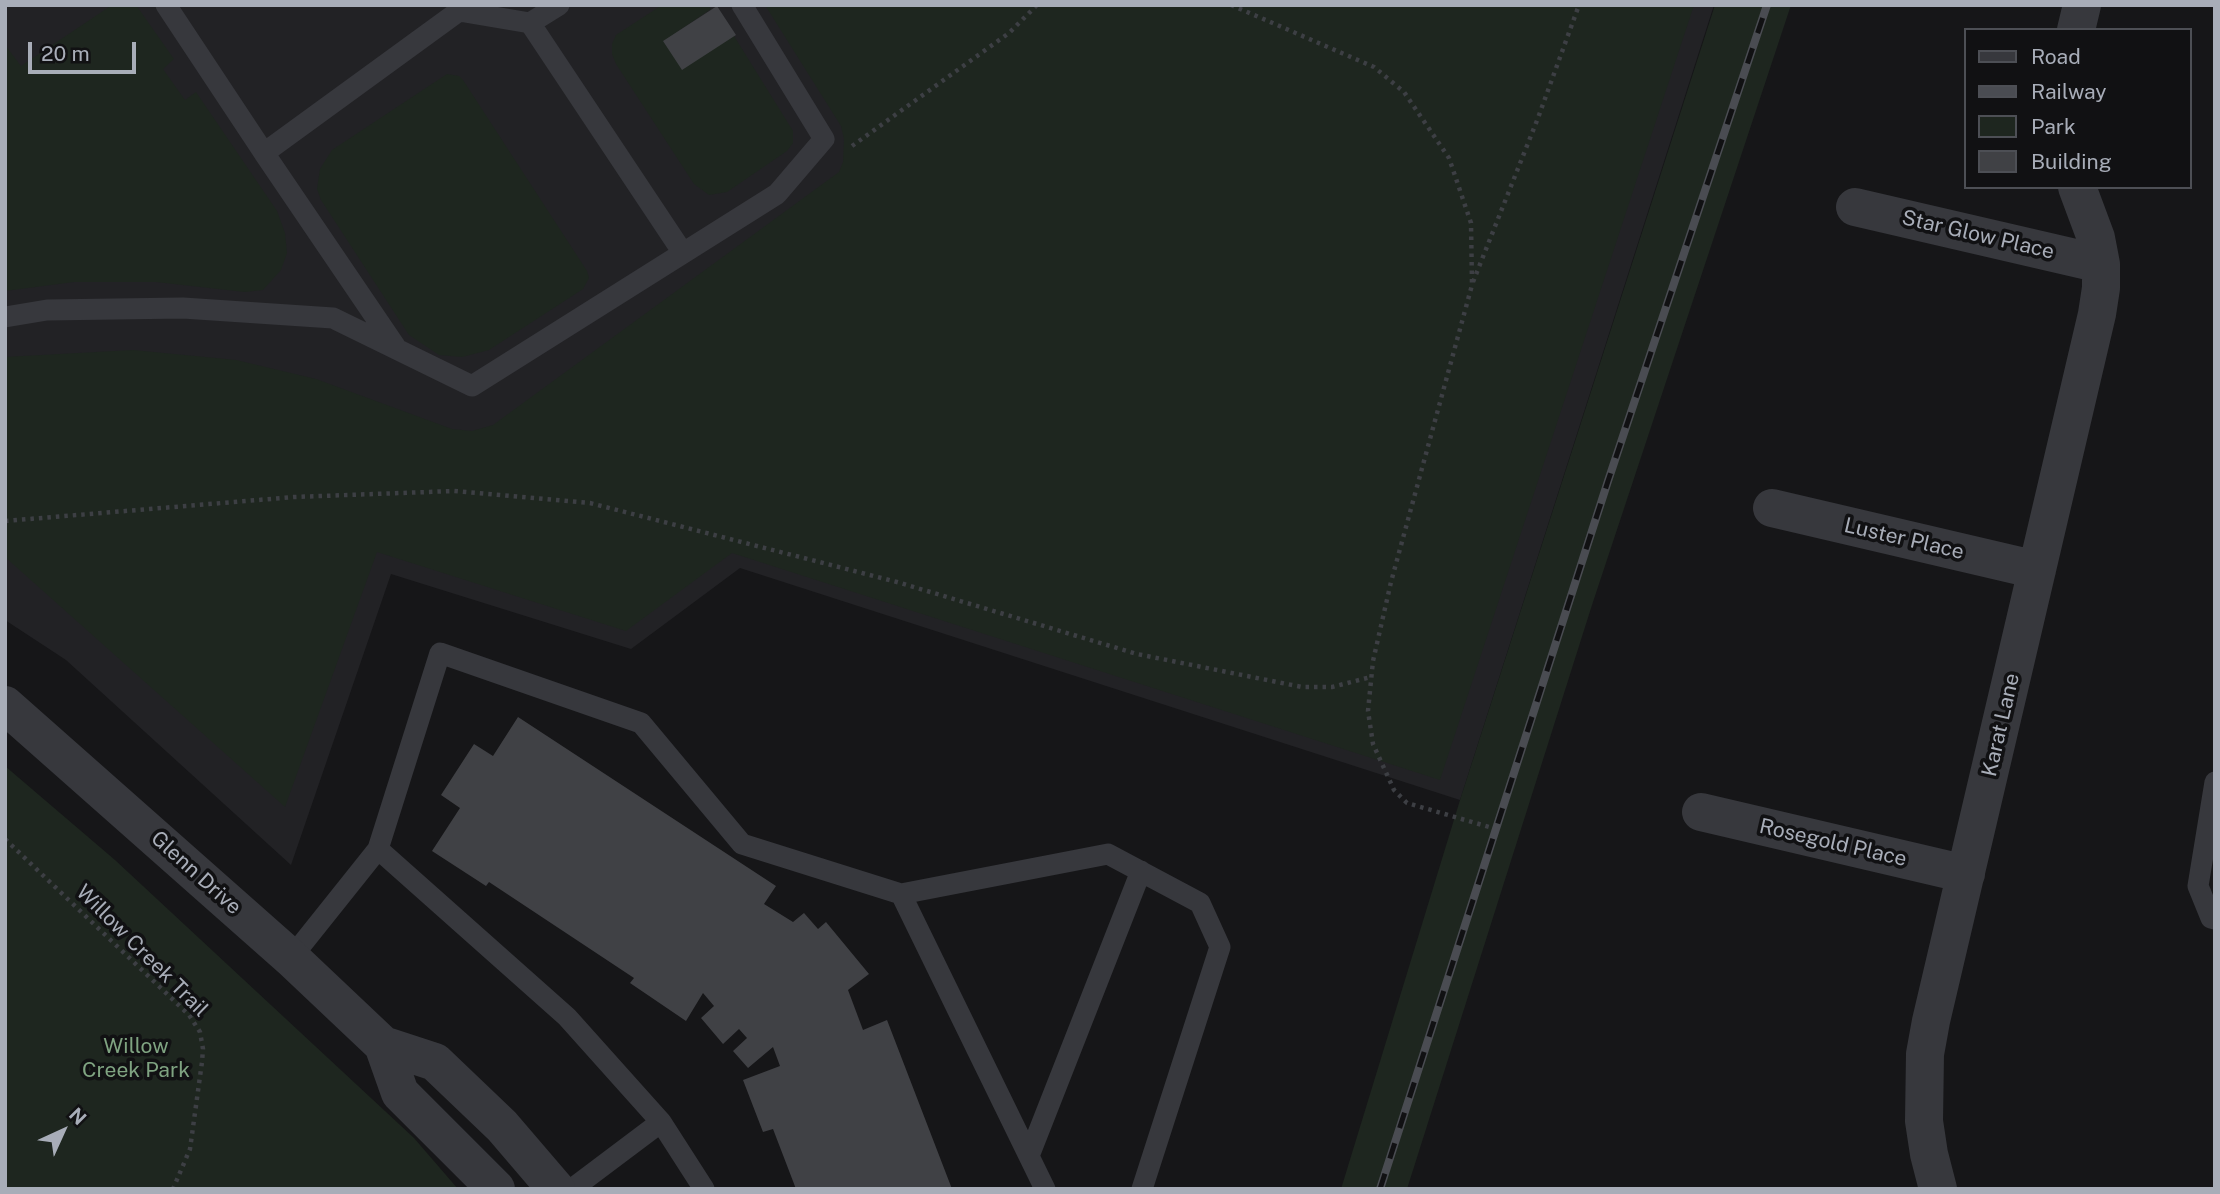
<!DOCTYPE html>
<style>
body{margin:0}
#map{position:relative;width:2220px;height:1194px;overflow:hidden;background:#161618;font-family:"Public Sans",sans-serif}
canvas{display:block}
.frame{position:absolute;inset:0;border:7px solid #a8adb8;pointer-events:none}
.legend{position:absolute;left:1964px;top:28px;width:228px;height:161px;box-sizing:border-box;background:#111113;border:2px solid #4d4f55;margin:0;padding:9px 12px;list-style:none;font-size:21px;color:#a8adb8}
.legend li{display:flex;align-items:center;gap:14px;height:35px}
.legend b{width:35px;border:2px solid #4d4f55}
.north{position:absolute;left:28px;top:1096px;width:70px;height:70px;-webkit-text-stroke:5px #111113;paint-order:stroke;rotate:45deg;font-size:19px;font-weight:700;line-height:28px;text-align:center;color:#a8adb8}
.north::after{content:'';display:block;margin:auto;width:24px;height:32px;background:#a8adb8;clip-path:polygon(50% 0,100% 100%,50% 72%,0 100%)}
.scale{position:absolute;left:28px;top:42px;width:108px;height:32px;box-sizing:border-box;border:4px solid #a8adb8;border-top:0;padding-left:9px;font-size:21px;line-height:24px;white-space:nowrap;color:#a8adb8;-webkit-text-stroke:5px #111113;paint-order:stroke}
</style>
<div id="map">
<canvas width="2220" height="1194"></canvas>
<div class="frame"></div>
<ul class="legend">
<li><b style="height:9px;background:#37383d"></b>Road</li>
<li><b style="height:9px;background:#4a4c52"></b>Railway</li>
<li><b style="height:19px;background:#1e261f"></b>Park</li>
<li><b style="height:19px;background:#404145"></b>Building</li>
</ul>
<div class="north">N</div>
<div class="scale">20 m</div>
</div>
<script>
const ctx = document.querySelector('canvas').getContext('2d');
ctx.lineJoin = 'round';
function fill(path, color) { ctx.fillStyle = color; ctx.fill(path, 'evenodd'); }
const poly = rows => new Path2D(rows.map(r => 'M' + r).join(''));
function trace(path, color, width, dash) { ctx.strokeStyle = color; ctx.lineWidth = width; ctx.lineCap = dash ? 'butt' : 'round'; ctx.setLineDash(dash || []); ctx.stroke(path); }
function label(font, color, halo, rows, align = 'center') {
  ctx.font = font + ' "Public Sans",sans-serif'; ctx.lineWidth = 7; ctx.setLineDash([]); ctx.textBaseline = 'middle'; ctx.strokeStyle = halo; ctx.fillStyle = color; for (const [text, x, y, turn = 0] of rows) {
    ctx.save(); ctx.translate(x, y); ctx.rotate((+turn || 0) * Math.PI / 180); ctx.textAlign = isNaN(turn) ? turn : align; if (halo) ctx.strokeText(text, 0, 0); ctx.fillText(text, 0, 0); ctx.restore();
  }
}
const built = poly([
 [5,5,1714,5,1460,800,740,568,631,649,391,574,291,865,66,660,5,620]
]);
const green = poly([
 [112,5,136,5,174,59,163,69,185,100,196,92,277,211,285,233,287,253,281,270,263,290,245,292,156,282,74,282,5,291,5,45,21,66],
 [662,5,708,5,711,9,664,41,734,36,793,131,793,143,787,151,727,192,709,195,694,184,616,64,612,54,612,44,616,35],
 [765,5,1694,5,1440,780,732,553,626,631,377,552,285,807,5,557,5,357,133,350,236,360,316,379,452,429,472,431,493,425,839,172,843,162,844,139,841,126],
 [1715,5,1791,5,1592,605,1407,1189,1341,1189,1460,800],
 [447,74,459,76,463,80,587,271,589,278,583,289,489,350,462,357,439,355,409,335,321,200,317,189,320,169,332,150],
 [5,766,115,860,414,1138,458,1189,5,1189]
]);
const building = poly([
 [717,6,736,35,682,70,663,41],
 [518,717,776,886,764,904,793,922,804,913,818,929,826,922,869,974,848,990,863,1030,887,1020,952,1189,796,1189,773,1129,763,1132,743,1080,780,1066,773,1047,748,1068,733,1051,747,1038,739,1029,723,1044,701,1018,714,1006,703,993,686,1021,630,983,634,978,489,882,486,886,432,851,460,808,441,795,474,744,493,756]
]);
const path = poly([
 [1231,5,1374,67,1404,92,1449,158,1471,223,1472,285,1391,582,1373,661,1368,711,1373,744,1394,790,1407,803,1496,829],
 [852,146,1009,33,1037,5],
 [1473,282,1538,118,1579,5],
 [5,521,294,497,454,491,590,503,897,582,1137,654,1302,687,1332,687,1371,677],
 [5,839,189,1015,200,1032,203,1049,202,1062,190,1149,173,1189]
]);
const service = poly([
 [166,5,264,153],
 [559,5,530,23,683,253],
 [5,317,47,310,183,308,333,318,472,386,777,194,824,139,742,5],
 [395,346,264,153,459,11,530,23],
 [2215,782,2198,886,2211,918,2215,919],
 [378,849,440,653,641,723,742,844,901,894,1108,854,1200,903,1220,947,1142,1189],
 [901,894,1045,1189],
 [291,958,378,849,567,1017,661,1122],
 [1029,1156,1141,871],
 [572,1189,661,1122,704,1189]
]);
const minor = poly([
 [2076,30,2082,5],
 [1855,207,2101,264],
 [1772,508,2037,570],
 [1701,812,1966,874],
 [1938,1189,1929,1154,1924,1121,1925,1054,1931,1021,2097,314,2101,288,2101,264,2096,238,2077,187]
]);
const tertiary = poly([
 [5,705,291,958,383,1045,435,1062,502,1126,556,1189],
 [383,1045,400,1093,496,1189]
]);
const rail = poly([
 [1380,1189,1608,481,1767,5]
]);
const streetNames = [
 ["Star Glow Place",1978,235,13],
 ["Luster Place",1904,539,13],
 ["Karat Lane",2001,725,-77],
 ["Rosegold Place",1833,843,13],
 ["Glenn Drive",196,873,42],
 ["Willow Creek Trail",142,951,45]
];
const parkNames = [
 ["Willow",136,1047],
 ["Creek Park",136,1071]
];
fill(built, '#222225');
fill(green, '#1e261f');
fill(building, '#404145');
trace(path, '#3d3f44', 4.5, [3.5, 5]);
trace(service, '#37383d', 21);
trace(minor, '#37383d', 38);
trace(tertiary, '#37383d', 38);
trace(rail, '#4a4c52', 8);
trace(rail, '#111113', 5, [16]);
label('21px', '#a8adb8', '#111113', streetNames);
label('21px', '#7fa381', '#111113', parkNames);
</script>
